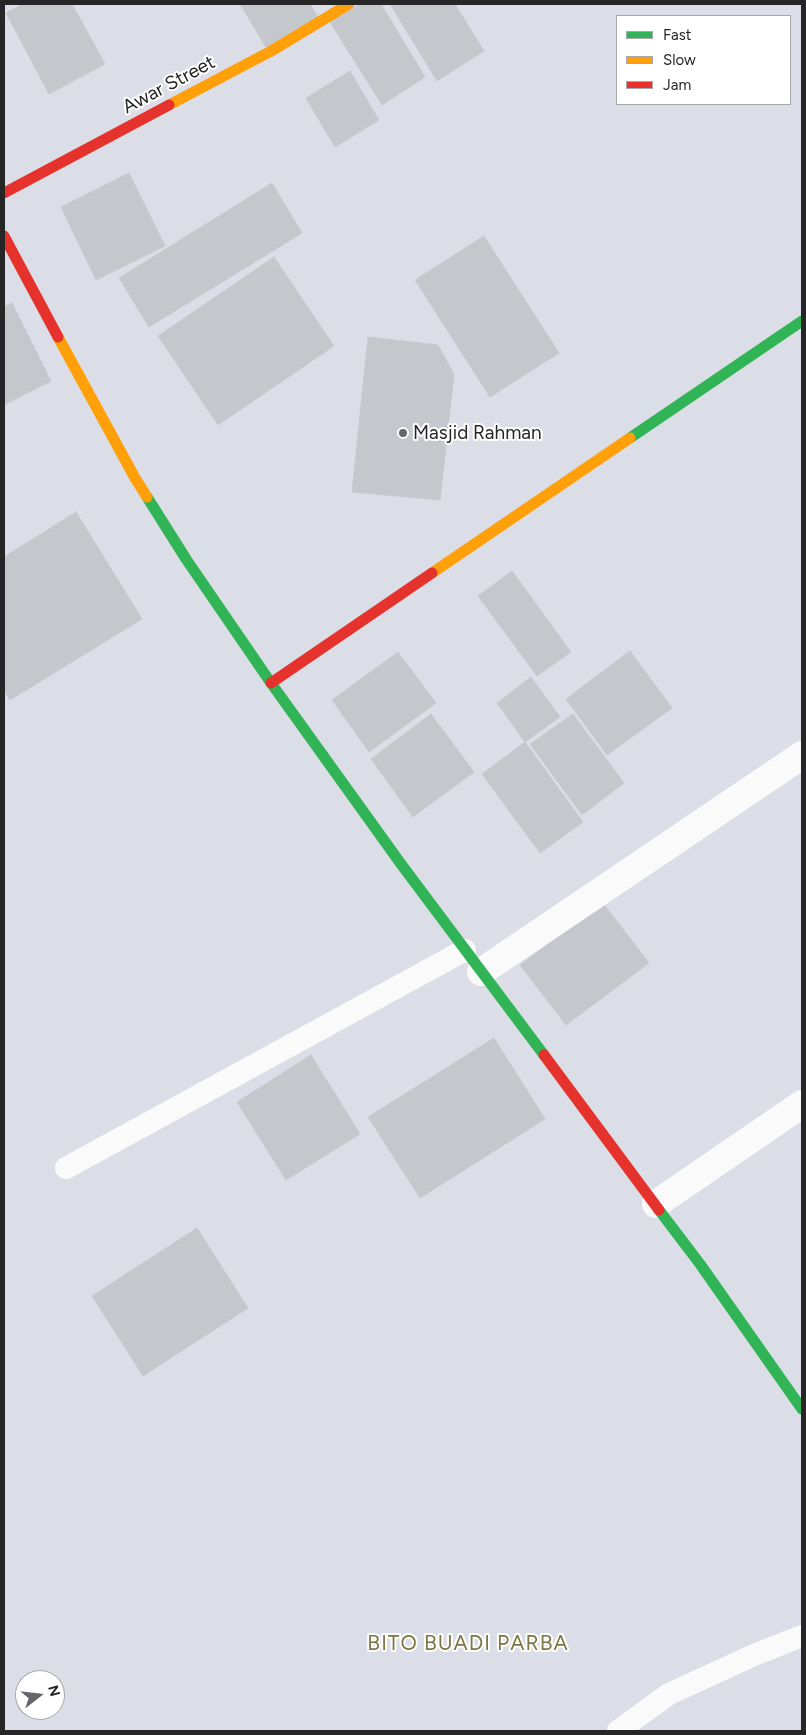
<!DOCTYPE html>
<style>
body{margin:0}
#map{position:relative;width:806px;height:1735px;overflow:hidden;background:#dbdee6;font-family:Figtree,sans-serif}
canvas{display:block}
.frame{position:absolute;inset:0;border:5px solid #262626;pointer-events:none}
.legend{position:absolute;left:616px;top:15px;width:175px;height:90px;box-sizing:border-box;background:#fff;border:1px solid #a8a8a8;margin:0;padding:6px 9px;list-style:none;font-size:15px;color:#262626}
.legend li{display:flex;align-items:center;gap:10px;height:25px}
.legend b{width:25px;border:1px solid #a8a8a8}
.north{position:absolute;left:15px;top:1670px;width:50px;height:50px;box-sizing:border-box;background:#fff;border:1px solid #a8a8a8;border-radius:50%;rotate:74deg;font-size:14px;font-weight:700;line-height:20px;text-align:center;color:#262626}
.north::after{content:'';display:block;margin:auto;width:18px;height:22px;background:#656669;clip-path:polygon(50% 0,100% 100%,50% 72%,0 100%)}
</style>
<div id="map">
<canvas width="806" height="1735"></canvas>
<div class="frame"></div>
<ul class="legend">
<li><b style="height:6px;background:#30b455"></b>Fast</li>
<li><b style="height:6px;background:#ff9f0a"></b>Slow</li>
<li><b style="height:6px;background:#e5322d"></b>Jam</li>
</ul>
<div class="north">N</div>
</div>
<script>
const ctx = document.querySelector('canvas').getContext('2d');
ctx.lineJoin = 'round';
function fill(path, color) { ctx.fillStyle = color; ctx.fill(path, 'evenodd'); }
const poly = rows => new Path2D(rows.map(r => 'M' + r).join(''));
function trace(path, color, width, dash) { ctx.strokeStyle = color; ctx.lineWidth = width; ctx.lineCap = dash ? 'butt' : 'round'; ctx.setLineDash(dash || []); ctx.stroke(path); }
function label(font, color, halo, rows, align = 'center') {
  ctx.font = font + ' Figtree,sans-serif'; ctx.lineWidth = 4; ctx.setLineDash([]); ctx.textBaseline = 'middle'; ctx.strokeStyle = halo; ctx.fillStyle = color; for (const [text, x, y, turn = 0] of rows) {
    ctx.save(); ctx.translate(x, y); ctx.rotate((+turn || 0) * Math.PI / 180); ctx.textAlign = isNaN(turn) ? turn : align; if (halo) ctx.strokeText(text, 0, 0); ctx.fillText(text, 0, 0); ctx.restore();
  }
}
const building = poly([
 [23,4,72,4,105,64,49,94,6,13,23,4],
 [240,4,310,4,318,17,267,49,240,4],
 [360,4,381,4,425,77,382,105,330,22,360,4],
 [390,4,455,4,484,51,437,81,390,4],
 [350,71,379,120,335,147,306,98,350,71],
 [129,173,165,246,96,280,61,207,129,173],
 [272,183,302,233,149,327,119,278,272,183],
 [484,236,559,353,490,397,415,280,484,236],
 [274,257,334,346,218,425,158,336,274,257],
 [12,303,51,381,4,405,4,307,12,303],
 [368,337,438,345,454,374,440,500,352,492,368,337],
 [76,512,142,619,10,700,4,690,4,557,76,512],
 [512,571,571,652,537,676,478,596,512,571],
 [630,651,672,708,607,755,566,699,630,651],
 [398,652,436,703,369,752,332,700,398,652],
 [531,677,560,717,525,742,497,703,531,677],
 [431,714,474,772,413,817,371,759,431,714],
 [573,714,624,783,582,815,530,744,573,714],
 [525,742,583,822,540,853,482,774,525,742],
 [603,903,649,963,566,1025,520,965,603,903],
 [494,1038,545,1119,420,1198,368,1117,494,1038],
 [311,1055,360,1134,286,1180,237,1102,311,1055],
 [197,1228,248,1308,143,1376,92,1296,197,1228]
]);
const lane = poly([
 [66,1168,465,950],
 [618,1731,669,1694,754,1655,802,1636]
]);
const street = poly([
 [481,972,802,755],
 [656,1204,802,1104]
]);
const fast = poly([
 [630,438,802,321],
 [147,497,186,559,271,683,401,864,544,1055],
 [659,1210,700,1264,802,1409]
]);
const slow = poly([
 [169,105,273,50,349,4],
 [58,337,135,478,147,497],
 [432,573,630,438]
]);
const jam = poly([
 [4,193,169,105],
 [4,236,58,337],
 [271,683,432,573],
 [544,1055,659,1210]
]);
const markers = [
 [403,433,5,"#656669"]
];
const streetNames = [
 ["Awar Street",169,85,-28]
];
const poiNames = [
 ["Masjid Rahman",413,433]
];
const quarterNames = [
 ["BITO BUADI PARBA",468,1644]
];
fill(building, '#c4c7cc');
trace(building, '#c7cad1', 1);
trace(lane, '#fafafb', 22);
trace(street, '#fafafb', 28);
trace(fast, '#30b455', 11);
trace(slow, '#ff9f0a', 11);
trace(jam, '#e5322d', 11);
for (const [x, y, r, color] of markers) { const dot = new Path2D(); dot.arc(x, y, r, 0, 2 * Math.PI); ctx.fillStyle = color; ctx.fill(dot); trace(dot, '#fff', 2); }
label('19px', '#262626', '#fff', streetNames);
label('19px', '#262626', '#fff', poiNames, 'left');
ctx.letterSpacing = '1px';
label('21px', '#7b7643', '#fff', quarterNames);
ctx.letterSpacing = '0px';
</script>
